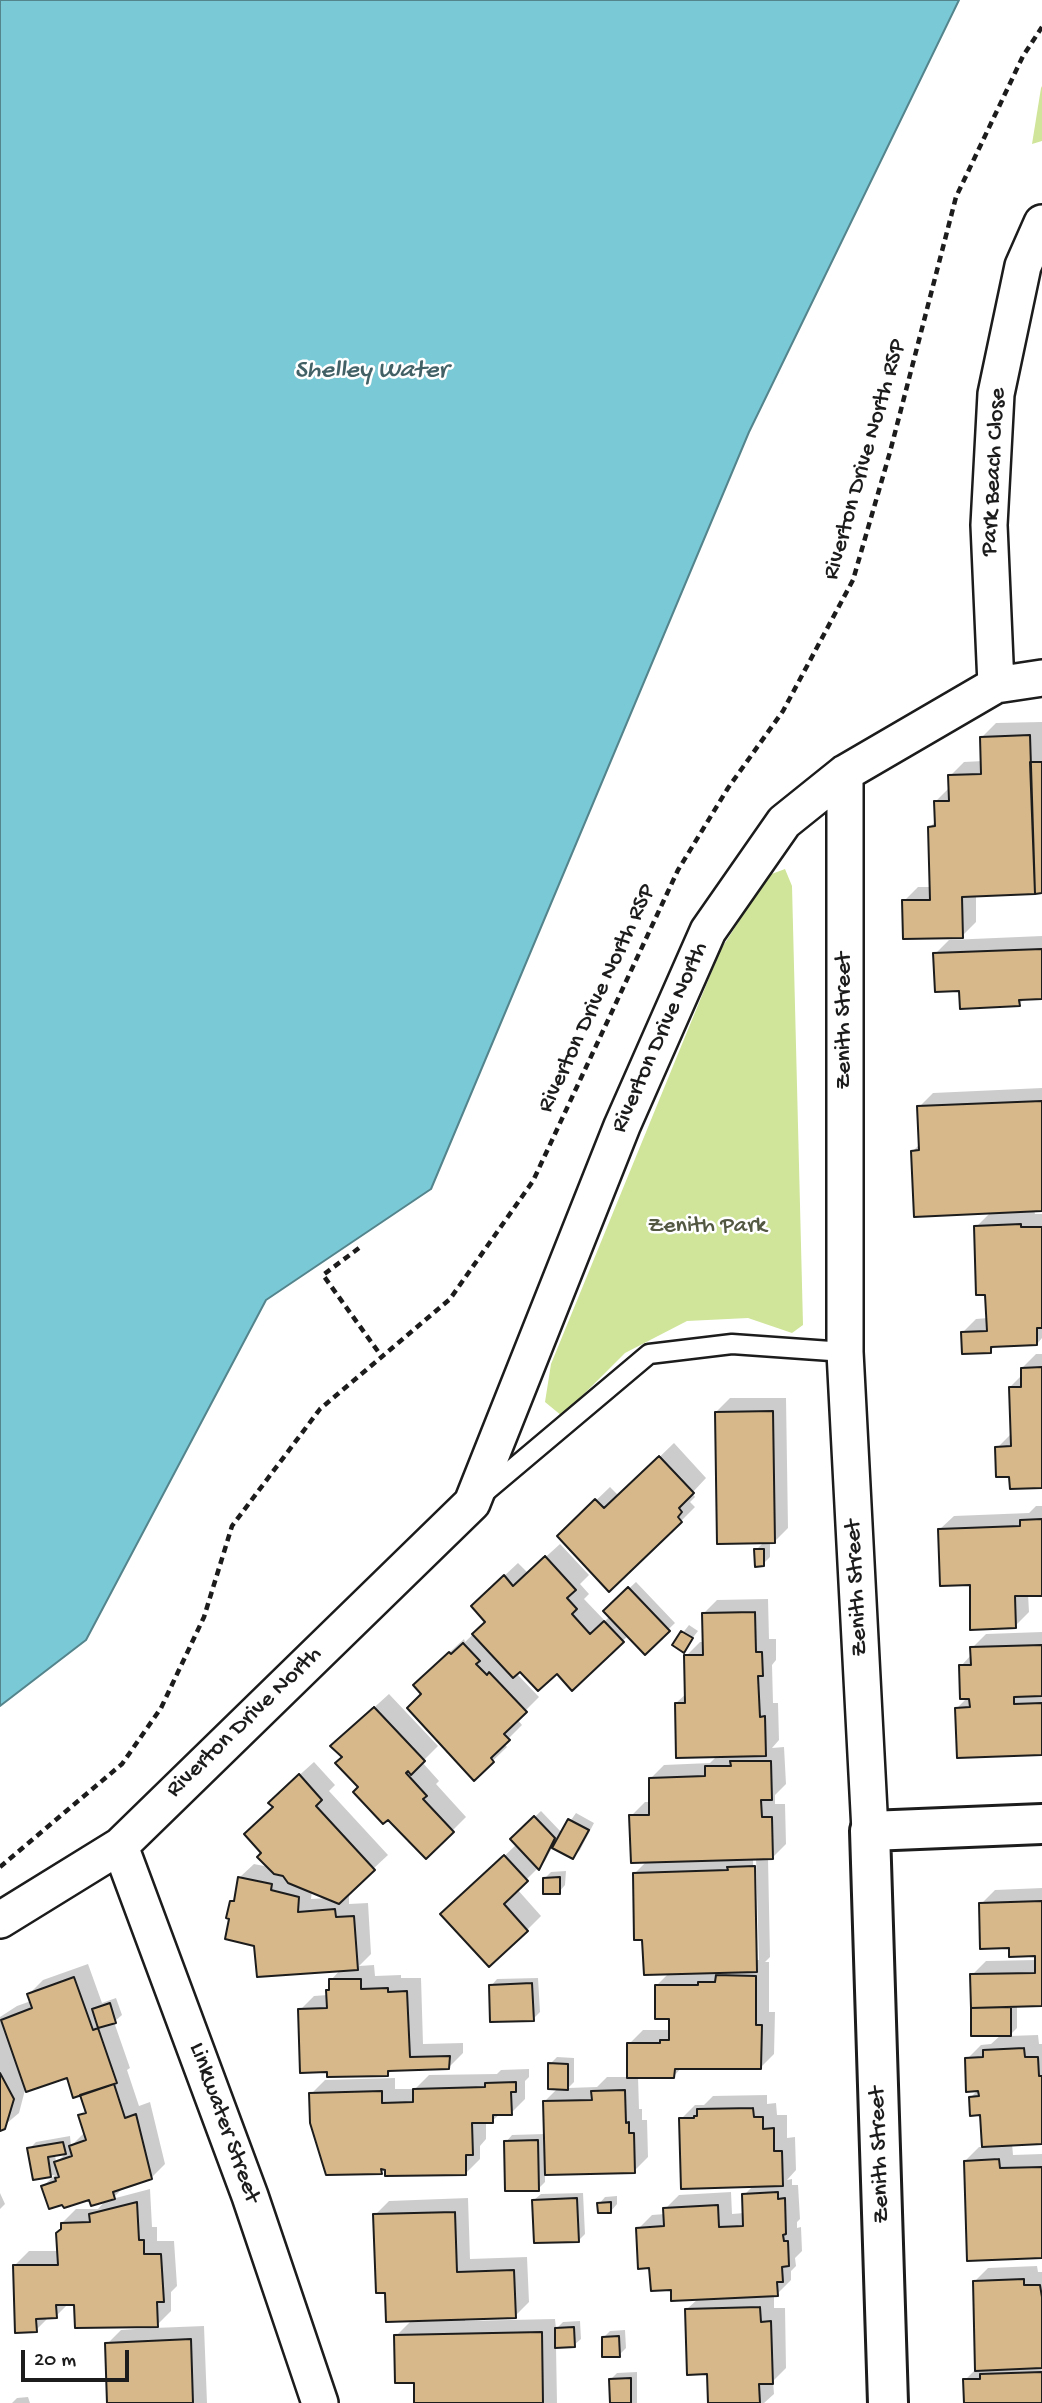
<!DOCTYPE html>
<style>
body{margin:0}
#map{position:relative;width:1042px;height:2403px;overflow:hidden;background:#fff;font-family:"Gochi Hand",sans-serif}
canvas{display:block}
.scale{position:absolute;left:21px;top:2350px;width:108px;height:32px;box-sizing:border-box;border:4px solid #1c1c1c;border-top:0;padding-left:9px;font-size:21px;line-height:24px;white-space:nowrap;color:#1c1c1c;-webkit-text-stroke:5px #fff;paint-order:stroke}
</style>
<div id="map">
<canvas width="1042" height="2403"></canvas>
<div class="scale">20 m</div>
</div>
<script>
const ctx = document.querySelector('canvas').getContext('2d');
ctx.lineJoin = 'round';
function fill(path, color) { ctx.fillStyle = color; ctx.fill(path, 'evenodd'); }
const poly = rows => new Path2D(rows.map(r => 'M' + r).join(''));
function trace(path, color, width, dash) { ctx.strokeStyle = color; ctx.lineWidth = width; ctx.lineCap = dash ? 'butt' : 'round'; ctx.setLineDash(dash || []); ctx.stroke(path); }
function label(font, color, halo, rows, align = 'center') {
  ctx.font = font + ' "Gochi Hand",sans-serif'; ctx.lineWidth = 5; ctx.setLineDash([]); ctx.textBaseline = 'middle'; ctx.strokeStyle = halo; ctx.fillStyle = color; for (const [text, x, y, turn = 0] of rows) {
    ctx.save(); ctx.translate(x, y); ctx.rotate((+turn || 0) * Math.PI / 180); ctx.textAlign = isNaN(turn) ? turn : align; if (halo) ctx.strokeText(text, 0, 0); ctx.fillText(text, 0, 0); ctx.restore();
  }
}
const green = poly([
 [1042,86,1042,141,1032,144,1041,88],
 [785,869,792,886,803,1325,792,1333,748,1318,687,1321,625,1353,562,1416,545,1402,551,1364,721,949,769,875]
]);
const water = poly([
 [0,0,959,0,749,432,431,1189,266,1300,86,1640,0,1706,0,0]
]);
const shadow = poly([
 [1042,722,1042,892,976,894,976,922,962,936,904,901,918,887,932,887,930,827,936,821,936,801,950,787,950,776,964,762,983,761,982,737,996,723],
 [1042,936,1042,997,1025,998,1019,1004,961,989,935,954,949,940],
 [1042,1088,1042,1209,1034,1210,1035,1214,1042,1214,1042,1338,1037,1344,996,1345,990,1351,962,1333,976,1319,988,1318,976,1227,991,1212,913,1151,921,1143,919,1107,933,1093],
 [1036,1354,1042,1354,1042,1487,1011,1475,997,1448,1011,1434,1010,1387,1022,1375,1022,1368],
 [730,1398,786,1398,788,1528,774,1542,770,1542,770,1557,763,1564,756,1550,764,1542,716,1412],
 [674,1443,706,1478,692,1493,695,1497,690,1502,695,1507,681,1521,559,1536,610,1487,619,1496],
 [1036,1506,1042,1506,1042,1594,1028,1594,1029,1612,1015,1626,971,1584,940,1529,954,1516,1029,1513],
 [560,1544,589,1575,580,1584,589,1594,584,1599,605,1621,610,1616,605,1611,636,1582,675,1623,645,1652,629,1635,572,1688,557,1671,520,1669,516,1673,539,1697,517,1719,522,1725,504,1743,507,1747,475,1778,423,1694,429,1671,464,1639,465,1642,487,1621,487,1592,518,1563,528,1573],
 [768,1599,769,1639,776,1639,776,1660,772,1665,773,1703,778,1703,779,1740,772,1748,784,1747,786,1784,775,1795,775,1804,785,1804,786,1844,772,1858,768,1858,770,1957,765,1962,769,1962,769,2012,775,2012,774,2054,760,2068,682,2067,674,2076,638,2076,639,2109,642,2109,642,2120,647,2120,648,2157,634,2171,545,2173,545,2182,538,2189,506,2142,512,2135,545,2134,544,2102,558,2088,550,2064,557,2057,574,2058,574,2082,568,2088,597,2087,607,2077,629,2077,629,2044,643,2030,670,2030,670,2018,656,1986,669,1973,644,1938,635,1873,647,1861,631,1816,645,1802,651,1802,650,1779,664,1765,710,1763,718,1755,676,1703,687,1693,686,1656,700,1642,704,1642,703,1614,717,1600],
 [753,1858,756,1858,759,1960,755,1960],
 [689,1625,698,1631,683,1650,674,1644],
 [1042,1632,1042,1753,957,1708,968,1697,961,1666,972,1654,972,1648,986,1634],
 [389,1694,438,1746,422,1762,439,1781,436,1784,466,1817,426,1857,360,1787,344,1757,347,1732],
 [314,1762,335,1785,329,1791,388,1855,344,1896,349,1896,349,1904,368,1903,371,1954,359,1966,374,1965,375,1976,401,1975,401,1978,421,1978,423,2044,463,2043,463,2053,449,2067,393,2069,388,2074,300,2010,314,1996,328,1995,331,1980,341,1969,256,1945,232,1902,236,1897,240,1877,254,1864,269,1867,264,1853,275,1807,284,1789],
 [312,1891,329,1898,311,1899],
 [541,1811,562,1833,576,1813,594,1823,580,1850,573,1857,553,1846,545,1861,517,1889,541,1916,527,1930,457,1901,517,1844,512,1839],
 [566,1871,565,1885,559,1892,544,1879,551,1872],
 [1042,1888,1042,2004,1017,2005,1017,2028,1009,2036,1038,2035,1039,2044,1042,2044,1042,2142,1012,2143,1013,2155,1042,2154,1042,2256,965,2161,979,2147,984,2147,982,2113,971,2097,979,2089,967,2059,981,2045,991,2044,1001,2035,973,2034,972,1975,986,1961,1036,1960,1036,1954,1011,1946,981,1904,995,1890],
 [88,1964,102,2003,116,1998,122,2015,114,2022,130,2068,127,2070,139,2106,150,2102,165,2164,151,2178,125,2186,112,2199,150,2189,152,2227,157,2227,157,2241,174,2241,177,2286,171,2292,171,2311,154,2328,204,2326,207,2403,109,2403,107,2344,121,2330,150,2328,150,2325,76,2304,69,2303,56,2316,50,2316,36,2330,15,2265,29,2251,59,2251,62,2223,76,2209,98,2209,107,2199,90,2198,43,2186,55,2175,34,2178,29,2149,36,2142,70,2136,71,2146,85,2132,80,2116,86,2109,82,2093,68,2076,25,2090,19,2113,0,2129,0,2017,17,2006,31,2001,29,1994,43,1980],
 [67,2152,56,2163,55,2154],
 [538,1978,540,2012,533,2019,491,1986,497,1979],
 [529,2069,529,2077,525,2081,525,2099,511,2113,501,2113,492,2121,486,2121,486,2139,480,2146,480,2159,466,2173,387,2166,381,2172,311,2094,325,2080,395,2078,395,2089,415,2089,429,2075,497,2074,501,2070],
 [767,2095,767,2104,776,2103,777,2115,787,2115,787,2138,795,2137,796,2170,787,2180,792,2179,792,2185,798,2185,800,2219,797,2222,797,2228,801,2227,802,2251,795,2258,796,2266,791,2271,791,2280,777,2294,774,2295,774,2308,785,2308,786,2368,773,2381,774,2394,764,2403,709,2403,709,2373,687,2309,699,2298,673,2288,638,2229,652,2215,665,2214,665,2209,679,2195,731,2192,732,2214,744,2213,744,2195,754,2185,681,2119,695,2105,704,2105,713,2096],
 [0,2193,5,2204,0,2209],
 [583,2193,585,2234,578,2241,534,2200,541,2194],
 [617,2196,617,2204,611,2211,599,2204,605,2197],
 [468,2198,470,2259,527,2257,529,2302,515,2316,465,2318,465,2321,555,2319,556,2329,563,2322,580,2321,581,2339,574,2345,556,2346,557,2403,416,2403,415,2381,396,2336,413,2319,387,2291,375,2215,389,2201],
 [1037,2266,1038,2272,1042,2272,1042,2403,966,2403,965,2380,977,2368,974,2282,988,2268],
 [625,2330,626,2348,619,2355,603,2338,610,2331],
 [637,2372,637,2403,612,2403,610,2380,617,2373],
 [28,2397,30,2403,12,2403,17,2398]
]);
const building = poly([
 [1030,735,1035,894,962,897,963,938,903,939,902,900,930,900,928,827,935,826,934,801,949,801,948,775,981,774,980,737,1030,735],
 [1030,762,1042,762,1042,893,1035,894,1030,762],
 [1042,949,1042,999,1019,1000,1020,1006,960,1009,959,991,935,992,933,953,1042,949],
 [1042,1101,1042,1211,914,1217,911,1151,919,1150,917,1106,1042,1101],
 [1021,1224,1021,1227,1042,1227,1042,1328,1037,1328,1037,1345,991,1347,991,1353,962,1354,961,1332,987,1331,985,1295,976,1295,974,1226,1021,1224],
 [1042,1367,1042,1488,1010,1489,1009,1477,996,1477,995,1447,1011,1446,1009,1387,1021,1387,1021,1368,1042,1367],
 [773,1411,775,1543,717,1544,715,1412,773,1411],
 [659,1456,694,1493,679,1508,682,1512,678,1517,682,1522,609,1592,557,1536,595,1499,604,1508,659,1456],
 [1042,1519,1042,1596,1015,1596,1016,1628,970,1630,970,1585,940,1586,938,1529,1020,1526,1020,1520,1042,1519],
 [754,1549,764,1549,764,1566,755,1567,754,1549],
 [545,1556,576,1590,567,1598,577,1609,572,1614,590,1634,604,1621,624,1642,572,1691,557,1674,538,1691,520,1672,513,1678,472,1634,485,1622,471,1606,504,1575,513,1586,545,1556],
 [628,1587,670,1631,645,1655,603,1611,628,1587],
 [755,1612,756,1652,762,1652,763,1676,758,1676,760,1717,765,1716,766,1756,676,1758,675,1703,685,1703,684,1655,703,1655,702,1613,755,1612],
 [681,1631,693,1638,684,1653,672,1645,681,1631],
 [463,1643,480,1661,476,1664,487,1675,489,1672,527,1712,504,1734,510,1740,491,1758,494,1762,474,1781,407,1708,421,1694,413,1685,449,1652,451,1654,463,1643],
 [1042,1645,1042,1696,1014,1697,1014,1704,1042,1703,1042,1755,957,1758,955,1708,970,1707,969,1699,960,1699,959,1665,971,1665,970,1647,1042,1645],
 [374,1707,425,1761,411,1775,408,1771,406,1773,427,1796,423,1799,454,1832,426,1859,388,1820,383,1824,353,1792,358,1787,335,1763,342,1757,330,1746,374,1707],
 [730,1761,771,1761,772,1800,761,1800,762,1817,772,1817,773,1859,631,1863,629,1815,649,1815,649,1778,705,1776,705,1766,731,1766,730,1761],
 [299,1774,322,1800,316,1806,375,1870,339,1904,288,1883,283,1876,274,1874,257,1857,261,1853,244,1834,273,1807,268,1803,299,1774],
 [534,1816,555,1838,539,1870,510,1839,534,1816],
 [568,1819,589,1830,573,1859,552,1848,568,1819],
 [504,1855,528,1881,504,1904,528,1931,489,1967,440,1914,504,1855],
 [755,1866,757,1972,644,1975,642,1940,634,1940,633,1873,728,1870,727,1867,755,1866],
 [238,1877,272,1884,271,1890,299,1897,298,1912,335,1909,336,1917,354,1916,358,1970,257,1977,254,1946,225,1939,229,1919,226,1918,230,1901,234,1901,238,1877],
 [560,1877,560,1894,543,1894,543,1878,560,1877],
 [1042,1901,1042,2006,971,2008,970,1974,1035,1973,1035,1956,1009,1957,1009,1948,980,1949,979,1903,1042,1901],
 [716,1975,756,1976,756,2025,762,2025,761,2069,675,2069,674,2078,627,2078,627,2043,660,2043,660,2040,669,2040,669,2019,655,2019,655,1985,698,1985,698,1982,715,1982,716,1975],
 [74,1977,93,2030,98,2028,117,2083,73,2098,67,2078,26,2092,1,2020,32,2008,27,1994,74,1977],
 [329,1979,361,1979,361,1989,388,1988,388,1992,407,1991,410,2057,450,2056,449,2069,388,2071,388,2076,327,2077,327,2072,300,2073,298,2009,327,2008,326,1990,329,1990,329,1979],
 [532,1983,534,2021,490,2022,489,1985,532,1983],
 [110,2003,116,2023,98,2028,92,2009,110,2003],
 [1011,2007,1011,2036,971,2036,971,2008,1011,2007],
 [1024,2048,1025,2057,1038,2057,1039,2076,1042,2076,1042,2144,982,2147,980,2115,970,2116,969,2097,979,2096,978,2091,966,2092,965,2058,983,2057,983,2050,1024,2048],
 [548,2063,568,2064,568,2090,548,2089,548,2063],
 [0,2073,14,2099,5,2129,0,2131,0,2073],
 [516,2082,516,2092,511,2092,512,2115,493,2115,493,2123,472,2123,473,2155,466,2155,466,2175,385,2176,385,2170,381,2169,382,2174,326,2175,310,2123,309,2093,382,2091,382,2103,413,2102,413,2089,485,2087,485,2083,516,2082],
 [114,2084,125,2118,136,2114,152,2179,113,2192,115,2199,91,2206,89,2200,64,2208,62,2205,49,2209,41,2186,56,2181,55,2178,59,2177,54,2162,72,2156,69,2146,86,2140,78,2115,86,2113,80,2095,114,2084],
 [625,2090,626,2123,629,2122,629,2133,634,2133,635,2173,545,2175,543,2101,592,2100,591,2091,625,2090],
 [753,2108,754,2117,763,2117,763,2129,774,2128,774,2151,782,2151,783,2186,681,2189,679,2118,694,2118,694,2116,697,2116,697,2109,753,2108],
 [538,2140,539,2191,505,2191,504,2141,538,2140],
 [63,2142,66,2154,48,2157,51,2177,33,2180,27,2148,63,2142],
 [999,2159,1000,2168,1042,2167,1042,2258,967,2261,964,2161,999,2159],
 [778,2192,778,2199,785,2198,786,2234,783,2235,784,2241,788,2241,789,2266,782,2267,783,2282,777,2282,778,2296,671,2301,671,2290,651,2291,649,2268,638,2269,636,2228,664,2226,663,2208,718,2205,719,2227,743,2226,742,2194,778,2192],
 [577,2198,579,2242,534,2243,532,2200,577,2198],
 [137,2202,139,2240,144,2240,144,2254,161,2254,164,2302,157,2302,158,2327,75,2328,74,2305,56,2305,57,2318,36,2319,37,2332,15,2333,13,2265,58,2265,56,2233,61,2229,61,2223,90,2222,89,2214,137,2202],
 [611,2202,611,2213,598,2213,597,2203,611,2202],
 [455,2212,457,2272,514,2270,516,2318,386,2322,385,2293,376,2293,373,2214,455,2212],
 [1024,2279,1024,2285,1040,2285,1042,2297,1042,2368,975,2371,973,2281,1024,2279],
 [760,2307,761,2322,771,2321,773,2384,759,2384,760,2403,708,2403,707,2374,687,2375,685,2309,760,2307],
 [574,2327,575,2347,555,2348,555,2328,574,2327],
 [542,2332,543,2403,414,2403,414,2383,395,2383,394,2335,542,2332],
 [619,2336,620,2357,602,2357,602,2337,619,2336],
 [191,2339,193,2403,107,2403,105,2343,191,2339],
 [1042,2372,1042,2403,964,2403,963,2379,980,2379,980,2374,1042,2372],
 [631,2378,631,2403,610,2403,609,2379,631,2378]
]);
const path = poly([
 [359,1248,323,1275,382,1357],
 [0,1867,122,1764,161,1708,204,1617,232,1526,320,1409,450,1299,533,1181,678,870,728,788,783,711,853,580,890,452,956,197,1023,56,1042,27]
]);
const service = poly([
 [484,1493,649,1354,732,1344,845,1352]
]);
const minor = poly([
 [996,685,989,525,996,394,1023,266,1042,223],
 [845,773,845,1352,870,1831],
 [120,1846,250,2196,320,2403],
 [0,1920,120,1846,472,1503,622,1126,708,931,784,822,845,773,996,685,1042,678]
]);
const tertiary = poly([
 [888,2403,870,1831,1042,1824]
]);
const streetNames = [
 ["Riverton Drive North RSP",866,460,-74],
 ["Park Beach Close",995,472,-87],
 ["Riverton Drive North RSP",598,999,-65],
 ["Zenith Street",845,1021,-90],
 ["Riverton Drive North",661,1038,-66],
 ["Zenith Street",858,1588,-93],
 ["Riverton Drive North",245,1723,-44],
 ["Linkwater Street",223,2123,70],
 ["Zenith Street",881,2155,-92]
];
const parkNames = [
 ["Zenith Park",707,1227]
];
const waterNames = [
 ["Shelley Water",371,372]
];
fill(green, '#d0e59a');
fill(water, '#7ac9d6');
trace(water, '#54848c', 2);
fill(shadow, '#0003');
fill(building, '#d7b88a');
trace(building, '#1c1c1c', 2);
trace(service, '#1c1c1c', 23);
trace(minor, '#1c1c1c', 40);
trace(tertiary, '#1c1c1c', 44);
trace(path, '#1c1c1c', 4.5, [7, 5]);
trace(service, '#fff', 18);
trace(minor, '#fff', 35);
trace(tertiary, '#fff', 38);
label('24px', '#1c1c1c', '#fff', streetNames);
label('24px', '#525842', '#fff', parkNames);
label('italic 26px', '#426166', '#fff', waterNames);
</script>
